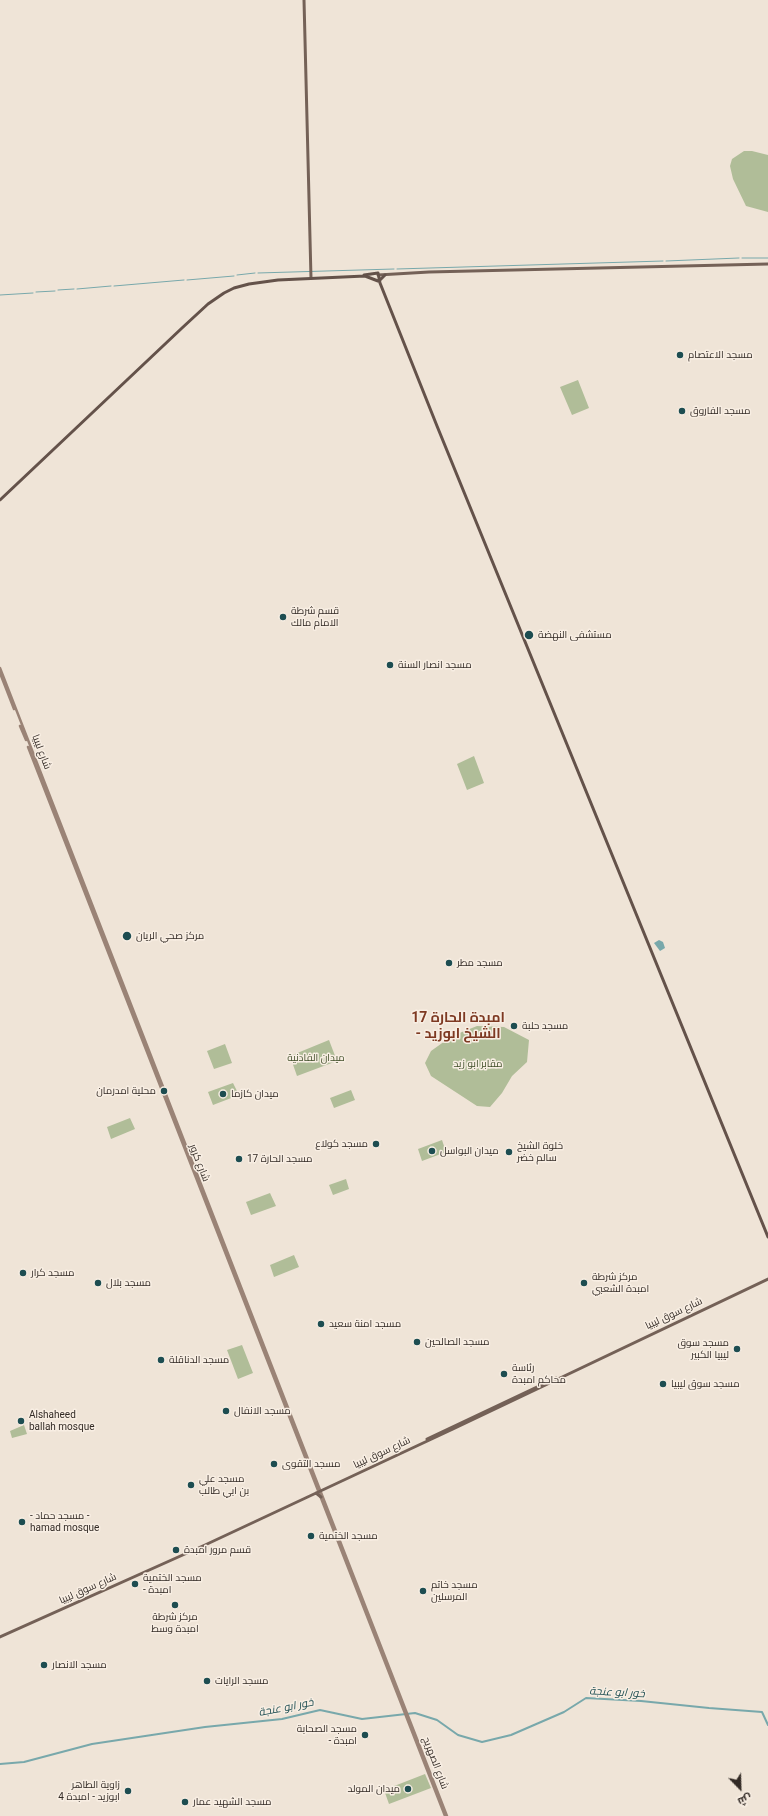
<!DOCTYPE html>
<meta charset="utf-8">
<style>
body{margin:0}
#map{position:relative;width:768px;height:1816px;overflow:hidden;background:#efe4d7;font-family:Roboto,Cairo,sans-serif}
canvas{display:block}
.north{position:absolute;left:720px;top:1768px;width:40px;height:40px;-webkit-text-stroke:3px #f8eee3;paint-order:stroke;rotate:157deg;font-size:11px;font-weight:700;line-height:16px;text-align:center;color:#322a25}
.north::after{content:'';display:block;margin:auto;width:14px;height:18px;background:#322a25;clip-path:polygon(50% 0,100% 100%,50% 72%,0 100%)}
</style>
<div id="map">
<canvas width="768" height="1816"></canvas>
<div class="north">ش</div>
</div>
<script>
const ctx = document.querySelector('canvas').getContext('2d');
ctx.lineJoin = 'round';
function fill(path, color) { ctx.fillStyle = color; ctx.fill(path, 'evenodd'); }
const poly = rows => new Path2D(rows.map(r => 'M' + r).join(''));
function trace(path, color, width, dash) { ctx.strokeStyle = color; ctx.lineWidth = width; ctx.lineCap = dash ? 'butt' : 'round'; ctx.setLineDash(dash || []); ctx.stroke(path); }
function label(font, color, halo, rows, align = 'center') {
  ctx.font = font + ' Roboto,Cairo,sans-serif'; ctx.lineWidth = 3; ctx.setLineDash([]); ctx.textBaseline = 'middle'; ctx.strokeStyle = halo; ctx.fillStyle = color; for (const [text, x, y, turn = 0] of rows) {
    ctx.save(); ctx.translate(x, y); ctx.rotate((+turn || 0) * Math.PI / 180); ctx.textAlign = isNaN(turn) ? turn : align; if (halo) ctx.strokeText(text, 0, 0); ctx.fillText(text, 0, 0); ctx.restore();
  }
}
const green = poly([
 [744,151,752,151,768,155,768,212,746,206,733,179,730,166,732,159],
 [578,380,589,408,572,415,560,387],
 [474,756,484,783,467,790,457,764],
 [477,1026,504,1027,529,1040,527,1062,512,1076,502,1093,490,1107,477,1106,431,1076,425,1063,431,1051,452,1036],
 [329,1040,337,1061,297,1076,290,1056],
 [225,1044,232,1063,214,1069,207,1051],
 [233,1083,239,1095,213,1105,208,1092],
 [351,1090,355,1100,334,1108,330,1098],
 [130,1118,135,1129,111,1139,107,1127],
 [442,1140,446,1152,422,1161,418,1149],
 [346,1179,349,1189,333,1195,329,1185],
 [270,1193,276,1206,251,1215,246,1202],
 [294,1255,299,1267,274,1277,270,1265],
 [242,1345,253,1373,238,1379,227,1350],
 [24,1425,27,1434,12,1438,10,1431],
 [425,1774,431,1788,389,1804,384,1790]
]);
const water = poly([
 [659,940,663,942,665,948,660,951,654,943]
]);
const stream = poly([
 [742,258,768,258],
 [666,261,739,258],
 [397,269,663,261],
 [258,273,394,269],
 [237,275,255,273],
 [187,280,234,276],
 [114,286,184,280],
 [77,289,111,286],
 [58,290,74,289],
 [36,292,55,291],
 [0,295,33,293]
]);
const canal = poly([
 [0,1764,24,1762,92,1744,205,1727,282,1719,320,1710,362,1719,415,1713,437,1720,458,1735,482,1742,511,1735,564,1712,586,1698,641,1701,709,1708,762,1712,768,1725]
]);
const secondary = poly([
 [0,668,447,1816],
 [0,673,14,709],
 [20,726,26,740],
 [28,747,445,1816]
]);
const primary = poly([
 [304,0,311,278],
 [378,275,429,272,768,264],
 [427,1439,556,1378],
 [316,1493,321,1497],
 [0,1637,205,1545,453,1429,768,1279]
]);
const trunk = poly([
 [364,275,378,273,380,283,437,426,768,1237],
 [365,276,378,281],
 [379,281,385,275],
 [0,500,182,328,208,304,224,293,234,288,249,284,278,280,365,276]
]);
const markers = [
 [680,355,4,"#1d4d51"],
 [682,411,4,"#1d4d51"],
 [283,617,4,"#1d4d51"],
 [529,635,5,"#1d4d51"],
 [390,665,4,"#1d4d51"],
 [127,936,5,"#1d4d51"],
 [449,963,4,"#1d4d51"],
 [514,1026,4,"#1d4d51"],
 [164,1091,4,"#1d4d51"],
 [223,1094,4,"#1d4d51"],
 [376,1144,4,"#1d4d51"],
 [432,1151,4,"#1d4d51"],
 [509,1152,4,"#1d4d51"],
 [239,1159,4,"#1d4d51"],
 [23,1273,4,"#1d4d51"],
 [98,1283,4,"#1d4d51"],
 [584,1283,4,"#1d4d51"],
 [321,1324,4,"#1d4d51"],
 [417,1342,4,"#1d4d51"],
 [737,1349,4,"#1d4d51"],
 [161,1360,4,"#1d4d51"],
 [504,1374,4,"#1d4d51"],
 [663,1384,4,"#1d4d51"],
 [226,1411,4,"#1d4d51"],
 [21,1421,4,"#1d4d51"],
 [274,1464,4,"#1d4d51"],
 [191,1485,4,"#1d4d51"],
 [22,1522,4,"#1d4d51"],
 [311,1536,4,"#1d4d51"],
 [176,1550,4,"#1d4d51"],
 [135,1584,4,"#1d4d51"],
 [423,1591,4,"#1d4d51"],
 [175,1605,4,"#1d4d51"],
 [44,1665,4,"#1d4d51"],
 [207,1681,4,"#1d4d51"],
 [365,1735,4,"#1d4d51"],
 [408,1789,4,"#1d4d51"],
 [128,1791,4,"#1d4d51"],
 [185,1802,4,"#1d4d51"]
];
const poiNames = [
 ["مسجد الاعتصام",688,355],
 ["مسجد الفاروق",690,411],
 ["قسم شرطة",291,611],
 ["الامام مالك",291,623],
 ["مستشفى النهضة",538,635],
 ["مسجد انصار السنة",398,665],
 ["مركز صحي الريان",136,936],
 ["مسجد مطر",457,963],
 ["مسجد حلبة",522,1026],
 ["محلية امدرمان",156,1091,"right"],
 ["ميدان كازما",231,1094],
 ["مسجد كولاع",368,1144,"right"],
 ["خلوة الشيخ",517,1146],
 ["سالم خضر",517,1158],
 ["ميدان البواسل",440,1151],
 ["مسجد الحارة 17",247,1159],
 ["مسجد كرار",31,1273],
 ["مركز شرطة",592,1277],
 ["امبدة الشعبي",592,1289],
 ["مسجد بلال",106,1283],
 ["مسجد امنة سعيد",329,1324],
 ["مسجد الصالحين",425,1342],
 ["مسجد سوق",729,1343,"right"],
 ["ليبيا الكبير",729,1355,"right"],
 ["مسجد الدناقلة",169,1360],
 ["رئاسة",512,1368],
 ["محاكم امبدة",512,1380],
 ["مسجد سوق ليبيا",671,1384],
 ["مسجد الانفال",234,1411],
 ["Alshaheed",29,1415],
 ["ballah mosque",29,1427],
 ["مسجد التقوى",282,1464],
 ["مسجد علي",199,1479],
 ["بن ابي طالب",199,1491],
 ["- مسجد حماد -",30,1516],
 ["hamad mosque",30,1528],
 ["مسجد الختمية",319,1536],
 ["قسم مرور امبدة",184,1550],
 ["مسجد الختمية",143,1578],
 ["- امبدة",143,1590],
 ["مسجد خاتم",431,1585],
 ["المرسلين",431,1597],
 ["مركز شرطة",175,1617,"center"],
 ["امبدة وسط",175,1629,"center"],
 ["مسجد الانصار",52,1665],
 ["مسجد الرايات",215,1681],
 ["مسجد الصحابة",357,1729,"right"],
 ["- امبدة",357,1741,"right"],
 ["زاوية الطاهر",120,1785,"right"],
 ["ابوزيد - امبدة 4",120,1797,"right"],
 ["ميدان المولد",400,1789,"right"],
 ["مسجد الشهيد عمار",193,1802]
];
const streetNames = [
 ["شارع ليبيا",41,752,69],
 ["شارع كرور",199,1163,69],
 ["شارع سوق ليبيا",674,1314,-25],
 ["شارع سوق ليبيا",382,1453,-25],
 ["شارع سوق ليبيا",88,1589,-24],
 ["شارع الصهريج",435,1763,69]
];
const parkNames = [
 ["ميدان الفادنية",316,1058],
 ["مقابر ابو زيد",478,1064]
];
const waterNames = [
 ["خور ابو عنجة",617,1693,3],
 ["خور ابو عنجة",286,1708,-11]
];
const districtNames = [
 ["امبدة الحارة 17",458,1018],
 ["- الشيخ ابوزيد",458,1034]
];
fill(green, '#b0bd98');
fill(water, '#78a8ab');
trace(stream, '#78a8ab', 1);
trace(canal, '#78a8ab', 2);
trace(secondary, '#9a8376', 2.5);
trace(primary, '#746157', 3);
trace(trunk, '#64524a', 3);
for (const [x, y, r, color] of markers) { const dot = new Path2D(); dot.arc(x, y, r, 0, 2 * Math.PI); ctx.fillStyle = color; ctx.fill(dot); trace(dot, '#f8eee3', 1.5); }
label('10px', '#322a25', '#f8eee3', poiNames, 'left');
label('10px', '#322a25', '#f8eee3', streetNames);
label('10px', '#414f2a', '#f8eee3', parkNames);
label('italic 11px', '#1d4d51', '#f8eee3', waterNames);
label('bold 14px', '#7d3922', '#f8eee3', districtNames);
</script>
